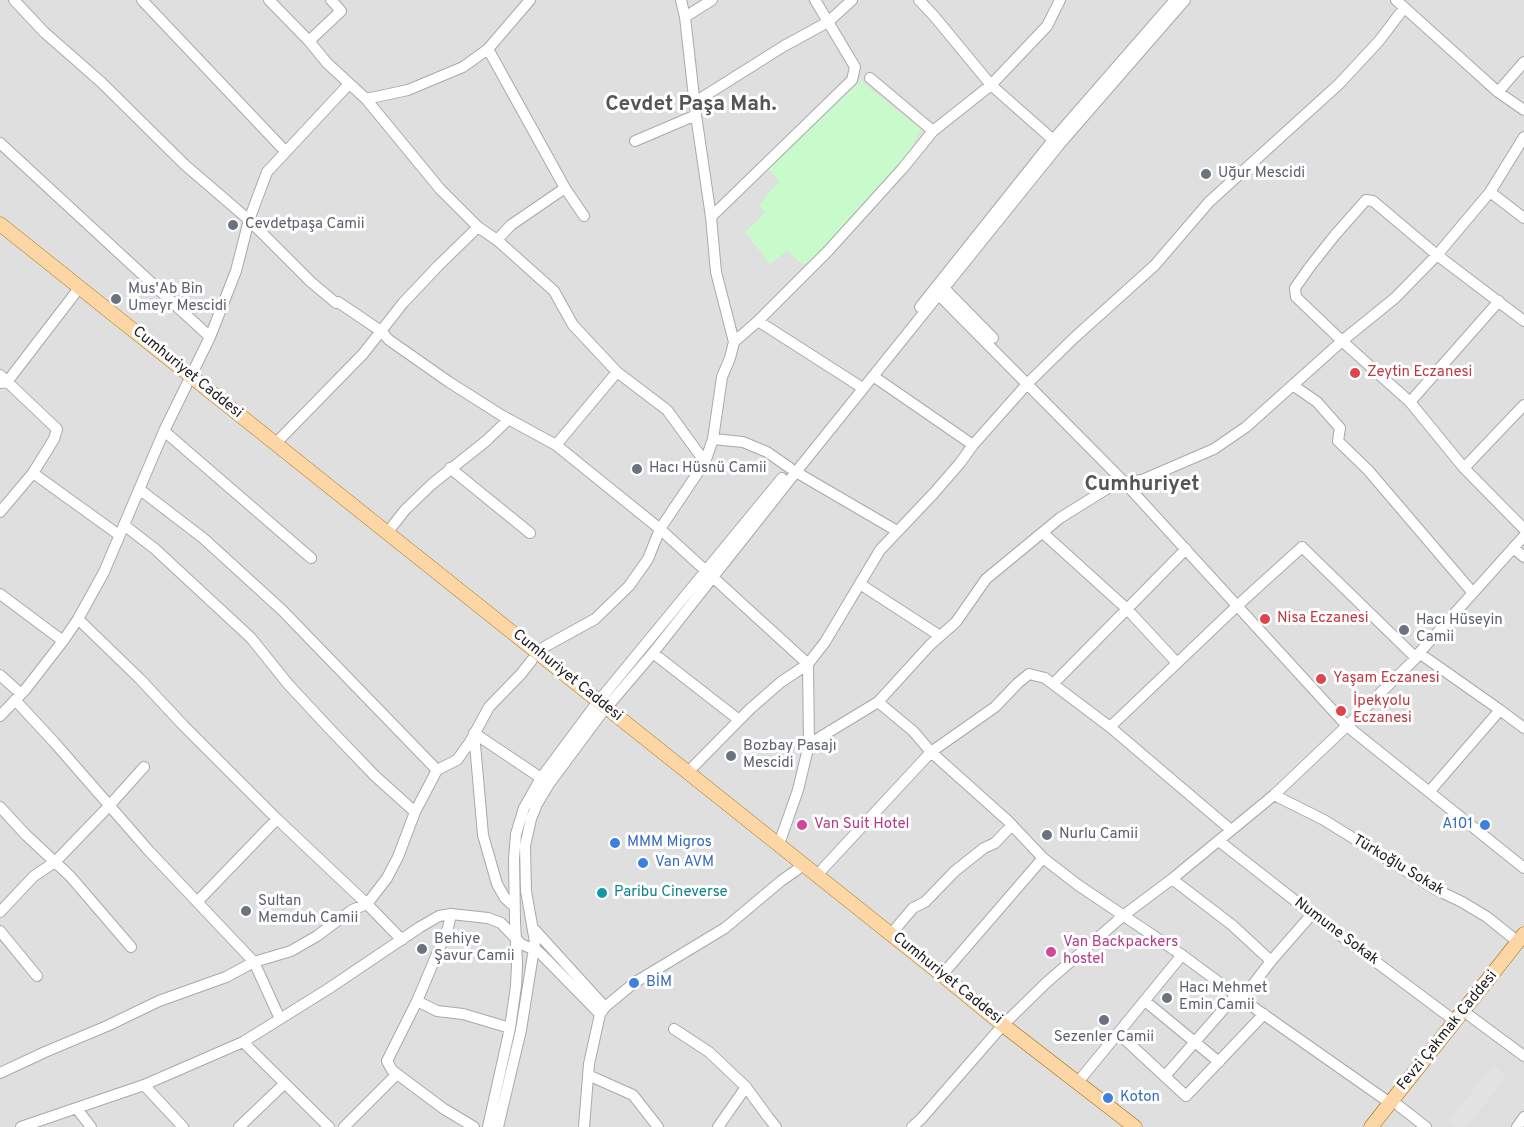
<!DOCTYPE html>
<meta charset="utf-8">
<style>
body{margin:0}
canvas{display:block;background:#f2efe9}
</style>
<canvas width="1524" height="1127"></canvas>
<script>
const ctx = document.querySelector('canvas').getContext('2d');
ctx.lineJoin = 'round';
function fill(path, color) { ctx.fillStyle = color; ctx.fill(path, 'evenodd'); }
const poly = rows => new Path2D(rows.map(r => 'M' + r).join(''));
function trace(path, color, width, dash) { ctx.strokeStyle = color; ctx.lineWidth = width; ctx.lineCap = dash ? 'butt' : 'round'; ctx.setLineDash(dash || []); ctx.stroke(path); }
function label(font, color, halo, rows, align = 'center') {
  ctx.font = font + ' Overpass,sans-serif'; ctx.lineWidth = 6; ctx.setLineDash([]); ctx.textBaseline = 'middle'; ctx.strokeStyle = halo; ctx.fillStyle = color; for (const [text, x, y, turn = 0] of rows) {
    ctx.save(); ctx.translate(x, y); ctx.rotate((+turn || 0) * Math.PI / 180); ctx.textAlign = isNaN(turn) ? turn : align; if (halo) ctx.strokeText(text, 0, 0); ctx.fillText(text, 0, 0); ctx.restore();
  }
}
const residential = poly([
 [0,0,1524,0,1524,1127,0,1127]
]);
const park = poly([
 [861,80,872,90,921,129,913,146,899,166,833,241,808,263,802,264,787,251,770,264,745,232,765,213,759,205,779,181,768,168]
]);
const parking = poly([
 [1494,1065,1507,1077,1466,1127,1455,1127,1448,1120]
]);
const minor = poly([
 [14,0,44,32,101,82,185,165,249,220,311,282,336,303,338,302,381,331,389,340,449,382,501,415,556,445,660,529,808,664,809,744,798,790,779,844],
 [142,0,285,151],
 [269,0,309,41,327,63,366,99,408,90,463,67,488,49,530,0],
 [919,0,934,16,991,85,1059,145],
 [1396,0,1498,92,1524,110],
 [685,17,712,0],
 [309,41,341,11,331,0],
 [488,49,565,188,584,216],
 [870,78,933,131],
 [1498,92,1524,62],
 [366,99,440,189,478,227,497,240,554,291,573,325,617,372,667,410,705,462],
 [695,102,784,46,828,22,852,0],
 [635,141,696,115],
 [0,143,210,337],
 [1490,192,1524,218],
 [711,217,852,80,855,67,815,0],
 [497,240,511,225,565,188],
 [941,285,993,338],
 [934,290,1124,482,1347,726,1524,868],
 [920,307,1053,140,1175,0],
 [758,321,858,385],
 [1524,321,1437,255,1373,201,1366,200,1335,235,1309,268,1295,288,1296,297,1342,341,1410,402,1464,468,1524,529],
 [734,342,758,321,828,251,903,168,933,131,991,85,1047,26,1060,0],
 [0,375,57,429,54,439,33,473,0,512],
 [873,376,973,445],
 [0,383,7,382,80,287],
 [1294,386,1317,402,1340,428,1338,441,1368,470,1473,593],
 [1410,402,1499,301],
 [164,431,311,558],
 [713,439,743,442,767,452,790,468],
 [275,444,363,354,403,303,438,266,478,227],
 [556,445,617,372],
 [450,468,530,533],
 [1464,468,1524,405],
 [796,472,897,531],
 [33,473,119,535],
 [139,489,203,538,282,610,437,770],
 [124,525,155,549,251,638,288,684,327,726,375,776,415,812],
 [387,533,405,510,432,484,486,441,509,419],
 [1043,533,1127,609,1186,549],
 [1513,548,1524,557],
 [860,584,940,636],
 [0,594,63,641],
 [78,619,140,679,183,725,277,819,367,904,402,940],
 [537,652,546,646,595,619,629,586,648,559,660,529,705,462,713,439,722,377,730,358,734,342,716,272,711,217,696,115,685,17,681,0],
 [653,653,739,720],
 [1419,653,1500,710,1524,728],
 [0,675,21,694],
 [1053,684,1127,609,1177,663],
 [15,700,54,742,149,851,254,962,280,1019],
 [0,716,25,690,63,641,78,619,104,572,164,431,210,337,236,271,249,220,267,172,349,84],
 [1110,727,1238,605,1302,547,1416,658],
 [474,733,483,835,497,884,505,898,515,907],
 [474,733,541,778],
 [809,744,878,702],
 [688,772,750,709,781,682,808,664,825,642,880,550,934,493,960,463,973,445,1028,383,1074,338,1155,265,1209,202,1339,84,1379,41,1404,8],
 [1429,792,1500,710],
 [1274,795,1324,820,1435,889,1462,902,1487,917,1518,942],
 [0,807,26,835,70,876,131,947],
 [1231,830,1110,727,1045,678,1029,674,1018,683,995,707,931,752,913,731,878,702,930,645,956,622,986,579,1060,518,1113,485,1124,482,1142,480,1214,449,1246,427,1342,341,1395,298,1437,255,1490,192,1524,137],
 [1219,841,1312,914,1455,1021],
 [817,875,931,752,1007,820,1043,858,1078,885,1182,955,1236,995,1390,1103],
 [1172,879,1232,925,1271,961],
 [197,902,277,819],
 [0,912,34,876,55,862,109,806,144,767],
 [451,914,448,928,417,1001,387,1061,392,1070,397,1074,444,1109,474,1127],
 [534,929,605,1007],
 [0,931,37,976],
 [891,934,913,908,925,902,955,871,984,848,995,843,1012,825],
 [942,975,1043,858],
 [1242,999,1271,961,1312,914],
 [417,1001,437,1011,463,1014,510,1028],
 [1145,1001,1219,1062],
 [1470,1016,1524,1056],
 [674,1029,709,1052,746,1087,768,1117,776,1127],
 [1118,1033,1186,1096,1264,1014],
 [243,1042,329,1127],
 [0,1073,45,1052,107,1026,159,1001,226,977,254,962,291,951,317,936,352,910,367,904,387,878,398,857,415,812,437,770,457,760,470,742,489,707,521,674,532,660],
 [588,1075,633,1095,658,1127],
 [1165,1076,1236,995],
 [1078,1082,1182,955],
 [144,1085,183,1127],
 [1399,1106,1426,1127],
 [77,1109,91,1127],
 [21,1127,144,1085,243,1042,328,989,420,927,439,916,451,914,488,918,501,923,521,944,528,947,534,948,541,954,600,1014],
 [239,1127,284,1084],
 [344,1127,397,1074],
 [488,1127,510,1028,516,986,517,964,515,921,514,859,516,834,524,808,541,778,593,708,782,478],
 [498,1127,521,1030,535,942,526,891,525,846,531,819,537,804,549,784,601,714,653,653,796,472,1059,145,1185,0],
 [584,1127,589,1064,600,1014,605,1007,634,983,725,928,781,881,798,869],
 [718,1127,746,1087],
 [912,1127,921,1119,1003,1025,1046,983,1124,915,1172,879,1274,795,1351,722,1416,658,1419,653,1524,536],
 [1517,1127,1524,1117]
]);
const major = poly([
 [0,224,942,975,1003,1025,1135,1127],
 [1371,1127,1524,934]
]);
const markers = [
 [1206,174,6,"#6b7280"],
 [233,225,6,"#6b7280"],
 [116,299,6,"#6b7280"],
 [1355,373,6,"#e0444e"],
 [637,469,6,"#6b7280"],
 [1265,619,6,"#e0444e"],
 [1404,630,6,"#6b7280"],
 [1321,679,6,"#e0444e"],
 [1341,711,6,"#e0444e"],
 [731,756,6,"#6b7280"],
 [802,825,6,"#d1479c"],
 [1485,825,6,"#3f7fe0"],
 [1047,835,6,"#6b7280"],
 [615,843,6,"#3f7fe0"],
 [643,863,6,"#3f7fe0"],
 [602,893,6,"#0f9aa8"],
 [246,911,6,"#6b7280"],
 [422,949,6,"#6b7280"],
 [1051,952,6,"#d1479c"],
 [634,983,6,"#3f7fe0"],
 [1167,998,6,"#6b7280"],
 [1104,1020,6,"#6b7280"],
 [1108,1098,6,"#3f7fe0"]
];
const worshipNames = [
 ["Uğur Mescidi",1218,174],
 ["Cevdetpaşa Camii",245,225],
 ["Mus'Ab Bin",128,290],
 ["Umeyr Mescidi",128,307],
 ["Hacı Hüsnü Camii",649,469],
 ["Hacı Hüseyin",1416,621],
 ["Camii",1416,638],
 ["Bozbay Pasajı",743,747],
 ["Mescidi",743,764],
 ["Nurlu Camii",1059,835],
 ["Sultan",258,902],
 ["Memduh Camii",258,919],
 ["Behiye",434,940],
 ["Şavur Camii",434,957],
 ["Hacı Mehmet",1179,989],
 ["Emin Camii",1179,1006],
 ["Sezenler Camii",1104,1038,"center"]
];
const streetNames = [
 ["Cumhuriyet Caddesi",187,373,39],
 ["Cumhuriyet Caddesi",567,676,39],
 ["Türkoğlu Sokak",1398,866,31],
 ["Numune Sokak",1336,932,37],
 ["Cumhuriyet Caddesi",947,979,39],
 ["Fevzi Çakmak Caddesi",1448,1031,-51]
];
const healthNames = [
 ["Zeytin Eczanesi",1367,373],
 ["Nisa Eczanesi",1277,619],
 ["Yaşam Eczanesi",1333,679],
 ["İpekyolu",1353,702],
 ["Eczanesi",1353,719]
];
const hotelNames = [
 ["Van Suit Hotel",814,825],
 ["Van Backpackers",1063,943],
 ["hostel",1063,960]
];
const shopNames = [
 ["A101",1473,825,"right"],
 ["MMM Migros",627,843],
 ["Van AVM",655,863],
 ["BİM",646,983],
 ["Koton",1120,1098]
];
const cultureNames = [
 ["Paribu Cineverse",614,893]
];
const districtNames = [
 ["Cevdet Paşa Mah.",691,106],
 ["Cumhuriyet",1142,486]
];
fill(residential, '#e0dfdf');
fill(park, '#c8facc');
fill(parking, '#e2e2e2');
trace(minor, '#a9a9a9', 12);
trace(major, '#a06b00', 15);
trace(minor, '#fff', 10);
trace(major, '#fcd6a4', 14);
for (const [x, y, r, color] of markers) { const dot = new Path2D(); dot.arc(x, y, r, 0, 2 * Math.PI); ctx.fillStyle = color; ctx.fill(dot); trace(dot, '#fff', 2); }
label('15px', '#5b616d', '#fff', worshipNames, 'left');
label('15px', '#222', '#fff', streetNames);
label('15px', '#be3a42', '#fff', healthNames, 'left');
label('15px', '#b23c85', '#fff', hotelNames, 'left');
label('15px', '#366cbe', '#fff', shopNames, 'left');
label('15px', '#0d838f', '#fff', cultureNames, 'left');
label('bold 21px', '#555', '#fff', districtNames);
</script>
